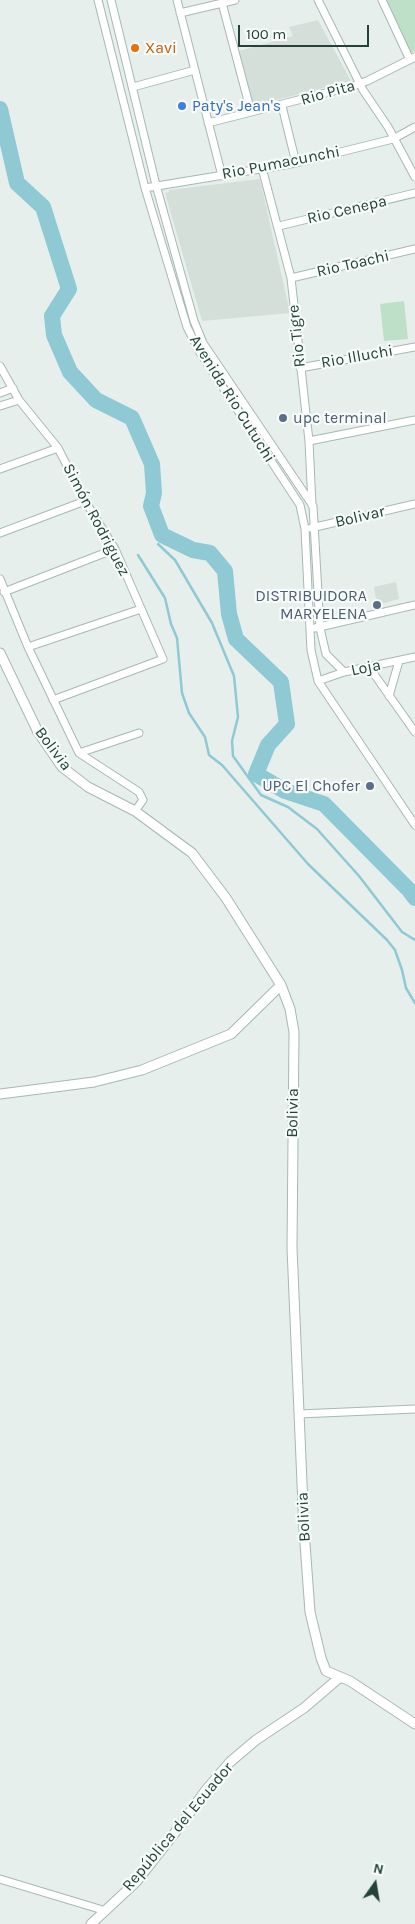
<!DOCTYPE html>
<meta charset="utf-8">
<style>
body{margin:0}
#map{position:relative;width:415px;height:1924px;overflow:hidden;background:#e6efeb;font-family:Karla,sans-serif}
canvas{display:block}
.north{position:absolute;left:350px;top:1859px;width:50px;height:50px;-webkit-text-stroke:4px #f7fbf9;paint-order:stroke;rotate:13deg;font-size:14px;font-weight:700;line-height:20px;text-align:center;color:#24423a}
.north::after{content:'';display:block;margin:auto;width:18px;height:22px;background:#24423a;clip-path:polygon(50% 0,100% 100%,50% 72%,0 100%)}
.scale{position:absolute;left:238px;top:25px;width:131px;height:22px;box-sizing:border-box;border:2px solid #24423a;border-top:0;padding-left:6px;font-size:15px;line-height:18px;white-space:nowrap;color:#24423a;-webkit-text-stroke:4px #f7fbf9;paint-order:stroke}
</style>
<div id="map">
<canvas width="415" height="1924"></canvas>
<div class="north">N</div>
<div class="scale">100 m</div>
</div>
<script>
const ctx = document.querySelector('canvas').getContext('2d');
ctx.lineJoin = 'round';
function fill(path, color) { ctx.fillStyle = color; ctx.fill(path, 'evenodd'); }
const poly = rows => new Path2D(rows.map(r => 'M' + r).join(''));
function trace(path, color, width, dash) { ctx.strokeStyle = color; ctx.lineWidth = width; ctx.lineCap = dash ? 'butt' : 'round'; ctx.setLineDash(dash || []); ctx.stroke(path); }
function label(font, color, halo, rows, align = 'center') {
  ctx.font = font + ' Karla,sans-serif'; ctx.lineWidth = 4.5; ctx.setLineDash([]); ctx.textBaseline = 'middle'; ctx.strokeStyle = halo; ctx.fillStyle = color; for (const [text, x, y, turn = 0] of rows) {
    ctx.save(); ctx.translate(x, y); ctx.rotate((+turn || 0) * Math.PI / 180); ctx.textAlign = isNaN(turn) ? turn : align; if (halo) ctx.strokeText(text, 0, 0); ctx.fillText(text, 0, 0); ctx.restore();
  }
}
const built = poly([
 [318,20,351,81,252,106,239,51,293,36,289,27],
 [260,179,290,313,202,321,165,193,169,192,169,190],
 [396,582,399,599,377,605,374,587]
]);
const green = poly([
 [385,0,415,0,415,51,410,53],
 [404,301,408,339,384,341,380,304]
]);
const stream = poly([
 [158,544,175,560,212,623,234,676,238,717,232,741,233,756,261,795,288,807,317,829,359,876,402,932,415,940],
 [138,555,165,598,171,624,177,638,182,693,189,713,205,737,209,755,222,765,308,864,387,940,395,950,402,970,406,988,415,1003]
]);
const river = poly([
 [0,109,17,183,43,207,69,289,52,316,54,335,70,372,96,400,132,418,152,464,154,493,151,506,162,535,193,550,210,553,225,571,229,614,236,639,281,682,287,724,268,745,256,774,285,791,324,804,409,890,415,898]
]);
const minor = poly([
 [98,0,145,188,187,327,199,351,300,505,305,529,311,650,318,681,415,825],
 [111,0,156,185,194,321,203,343,313,506,320,628,326,654,344,672],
 [177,0,222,176],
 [318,0,363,90,388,127,415,177],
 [382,0,410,60],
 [222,3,251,112],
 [180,13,235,0],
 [133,87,195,70],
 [282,106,296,163],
 [208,123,353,86,367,81,415,57],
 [262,168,291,278,309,441,312,505],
 [145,188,296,163,393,139,415,127],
 [279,226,415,193],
 [291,278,415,249],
 [0,366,19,400,58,448,85,501,115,549,163,659,53,700],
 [300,368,415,347],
 [0,393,13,388],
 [0,406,19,400],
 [309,441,415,420],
 [0,469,58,448],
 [311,528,415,504],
 [0,533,85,501],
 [0,579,28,647,79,753,139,792,143,800,135,811],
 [4,592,115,549],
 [315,628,415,605],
 [28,647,141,609],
 [369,667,415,732],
 [318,681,344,672,415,657],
 [389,696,399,661],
 [79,753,139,733],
 [299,1414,415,1409],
 [0,1879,106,1911]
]);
const tertiary = poly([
 [0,653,38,732,62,767,88,787,135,811,192,853,226,898,281,985,290,1009,294,1032,292,1248,304,1530,310,1612,321,1658,326,1671,350,1681,415,1724],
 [0,1094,94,1082,142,1070,231,1034,281,985],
 [91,1924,136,1882,177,1830,206,1790,230,1762,256,1740,304,1708,339,1678]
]);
const markers = [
 [135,48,5,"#e8710a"],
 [182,106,5,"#3f7fe0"],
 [283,418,5,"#5c6f8a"],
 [377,605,5,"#5c6f8a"],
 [370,786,5,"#5c6f8a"]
];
const foodNames = [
 ["Xavi",145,48]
];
const streetNames = [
 ["Rio Pita",328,93,-16],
 ["Rio Pumacunchi",281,163,-11],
 ["Rio Cenepa",347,210,-13],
 ["Rio Toachi",353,264,-13],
 ["Rio Tigre",297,336,-96],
 ["Rio Illuchi",357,357,-10],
 ["Avenida Rio Cutuchi",232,399,58],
 ["Bolivar",360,517,-13],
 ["Simón Rodriguez",96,520,62],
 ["Loja",366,668,-12],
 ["Bolivia",53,749,53],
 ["Bolivia",293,1113,-89],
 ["Bolivia",304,1517,-93],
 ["República del Ecuador",178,1827,-50]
];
const shopNames = [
 ["Paty's Jean's",192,106]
];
const serviceNames = [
 ["upc terminal",293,418,"left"],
 ["DISTRIBUIDORA",367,596],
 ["MARYELENA",367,614],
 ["UPC El Chofer",360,786]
];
fill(built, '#d4dfda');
fill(green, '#bfe0c8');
trace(stream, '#8ec9d4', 2.5);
trace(river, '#8ec9d4', 16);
trace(minor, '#a8b8b2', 9);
trace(tertiary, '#a8b8b2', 11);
trace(minor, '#fff', 7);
trace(tertiary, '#fff', 9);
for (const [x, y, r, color] of markers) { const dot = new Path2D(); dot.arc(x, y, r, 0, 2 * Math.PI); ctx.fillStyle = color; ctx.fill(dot); trace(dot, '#f7fbf9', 2); }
label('16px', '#c56008', '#f7fbf9', foodNames, 'left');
label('16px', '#24423a', '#f7fbf9', streetNames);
label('16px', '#366cbe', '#f7fbf9', shopNames, 'left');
label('16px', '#4e5e75', '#f7fbf9', serviceNames, 'right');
</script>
